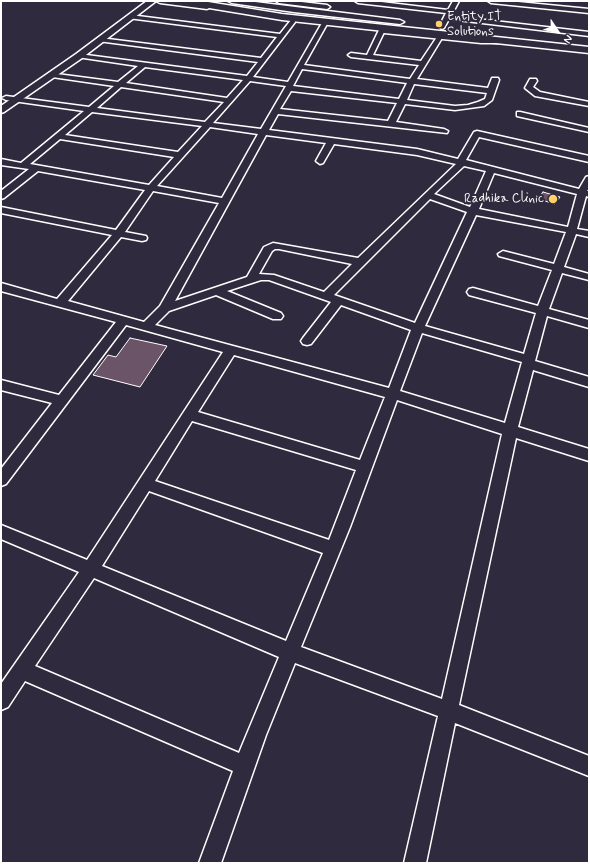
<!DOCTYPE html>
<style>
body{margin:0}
#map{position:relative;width:590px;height:864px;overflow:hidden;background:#2f2a3d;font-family:Mynerve,sans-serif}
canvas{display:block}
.frame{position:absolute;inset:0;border:2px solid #fff;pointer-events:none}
.north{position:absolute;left:538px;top:12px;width:40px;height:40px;-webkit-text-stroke:3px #2f2a3d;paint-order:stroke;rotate:125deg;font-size:11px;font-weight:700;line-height:16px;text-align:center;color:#fff}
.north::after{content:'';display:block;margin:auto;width:14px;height:18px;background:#fff;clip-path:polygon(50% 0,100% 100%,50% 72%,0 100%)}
</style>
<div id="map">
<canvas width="590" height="864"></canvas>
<div class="frame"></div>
<div class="north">N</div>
</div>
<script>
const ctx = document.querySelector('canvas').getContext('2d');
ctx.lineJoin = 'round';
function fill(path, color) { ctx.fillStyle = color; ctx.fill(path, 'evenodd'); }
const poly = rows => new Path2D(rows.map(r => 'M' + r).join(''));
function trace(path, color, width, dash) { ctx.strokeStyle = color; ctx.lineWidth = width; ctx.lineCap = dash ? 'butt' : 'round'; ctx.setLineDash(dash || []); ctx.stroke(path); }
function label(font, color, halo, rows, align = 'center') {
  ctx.font = font + ' Mynerve,sans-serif'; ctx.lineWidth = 4; ctx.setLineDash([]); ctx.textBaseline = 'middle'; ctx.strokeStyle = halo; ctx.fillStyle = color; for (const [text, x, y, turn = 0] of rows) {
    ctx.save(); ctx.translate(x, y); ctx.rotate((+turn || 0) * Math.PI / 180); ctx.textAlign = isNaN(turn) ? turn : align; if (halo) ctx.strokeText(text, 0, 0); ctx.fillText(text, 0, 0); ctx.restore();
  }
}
const building = poly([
 [543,192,560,197,555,204,538,199,543,192],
 [130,338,167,346,140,387,93,375,108,355,116,357,130,338]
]);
const minor = poly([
 [276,1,293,1,327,5,330,7,327,9,279,3,276,1],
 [355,1,373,1,448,10,453,1,459,1,451,16,589,32,589,36,449,19,444,28,442,29,439,27,446,13,358,3,355,1],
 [488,1,508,1,589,9,589,13,491,3,488,1],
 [130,15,280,34,291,20,295,20,295,22,253,77,288,82,322,23,327,24,304,65,410,79,419,65,351,57,348,55,351,53,367,55,379,30,382,28,385,30,373,55,421,61,437,37,441,37,442,38,417,79,488,88,492,78,498,78,499,80,492,100,484,106,455,110,405,104,396,122,444,129,448,131,447,133,278,114,269,130,417,149,458,159,474,132,477,131,589,156,589,162,479,137,466,160,579,189,586,177,589,176,589,188,587,191,589,191,589,197,586,196,577,229,589,231,589,237,576,234,564,267,589,274,589,280,562,273,549,309,589,320,589,328,547,316,535,361,589,377,589,387,533,370,518,427,589,449,589,461,516,438,459,705,589,756,589,776,455,723,426,863,404,863,438,716,295,663,266,735,221,863,199,863,233,771,25,681,8,707,1,710,1,684,79,572,1,539,1,525,87,560,223,352,126,325,6,484,1,486,1,469,52,403,1,390,1,380,59,395,116,322,1,291,1,283,57,299,112,235,1,213,1,207,116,230,145,190,38,171,4,198,1,199,1,191,29,169,1,165,1,159,21,163,84,111,6,100,2,98,6,96,89,107,114,86,52,77,48,75,49,73,118,82,138,66,77,57,76,56,79,54,247,76,258,62,98,41,98,39,100,38,261,58,277,37,128,18,128,16,130,15],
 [145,67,243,80,227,98,126,83,145,67],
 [302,69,407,83,399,99,293,86,302,69],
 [250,81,286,86,261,129,213,123,250,81],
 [414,84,487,93,485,99,478,102,468,105,455,106,407,100,414,84],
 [121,87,224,102,205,122,97,108,121,87],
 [291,91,397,103,388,121,280,109,291,91],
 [92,112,202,126,178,152,65,135,92,112],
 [210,127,258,134,222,198,157,186,210,127],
 [266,135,326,143,316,161,320,164,323,163,334,144,417,155,456,164,358,258,273,243,264,247,247,277,175,301,266,135],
 [60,139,174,157,149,185,30,164,60,139],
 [464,166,486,171,470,207,434,194,464,166],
 [494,173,577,194,568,227,479,209,494,173],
 [153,191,219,203,160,306,144,322,68,301,121,237,142,241,146,240,147,238,146,236,125,232,153,191],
 [430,199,467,212,415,323,334,295,430,199],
 [476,215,566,232,554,264,503,251,498,254,499,256,552,270,538,306,473,288,469,289,467,292,469,295,536,313,524,354,425,326,476,215],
 [275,249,279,249,352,264,324,292,274,275,259,274,272,251,275,249],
 [261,280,269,280,331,302,303,338,301,341,303,344,307,345,311,344,341,305,411,330,389,388,155,325,169,311,216,295,273,319,281,319,283,316,281,313,227,291,261,280],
 [422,333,522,362,505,423,400,391,422,333],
 [234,355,385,397,360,460,198,412,234,355],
 [397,400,502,434,442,699,301,647,350,527,397,400],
 [192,421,356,470,329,540,155,481,192,421],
 [149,491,323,553,286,641,102,566,149,491],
 [94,578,279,657,239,753,35,666,94,578],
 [530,79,536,79,537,81,533,87,540,92,589,102,589,106,535,96,525,88,530,79],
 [517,112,520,112,589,128,589,132,517,116,517,112]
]);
const tertiary = poly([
 [147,1,156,1,82,58,4,112,1,113,1,106,76,54,147,1],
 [156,1,177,1,207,5,211,7,207,9,160,3,156,1],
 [228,1,247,1,400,20,404,22,400,24,294,12,232,3,228,1],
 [381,29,481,39,501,39,505,41,501,43,481,43,384,33,381,33,381,29]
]);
const trunk = poly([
 [180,1,202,1,282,14,589,47,589,53,282,20,185,4,180,1]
]);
const markers = [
 [439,24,4,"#ffd166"],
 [553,199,5,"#ffd166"]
];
const farPoinames = [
 ["Entity IT",447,17],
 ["Solutions",447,32],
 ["Radhika Clinic",544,199,"right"]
];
fill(building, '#6b5467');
trace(building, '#fff', 1);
trace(minor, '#fff', 3);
trace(tertiary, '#fff', 3);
trace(trunk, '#fff', 3);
fill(minor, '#2f2a3d');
fill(tertiary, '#2f2a3d');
fill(trunk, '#2f2a3d');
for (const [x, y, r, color] of markers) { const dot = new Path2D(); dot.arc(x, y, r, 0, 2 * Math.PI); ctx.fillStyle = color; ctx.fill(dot); trace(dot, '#2f2a3d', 1.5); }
label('13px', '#fff', '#2f2a3d', farPoinames, 'left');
</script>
